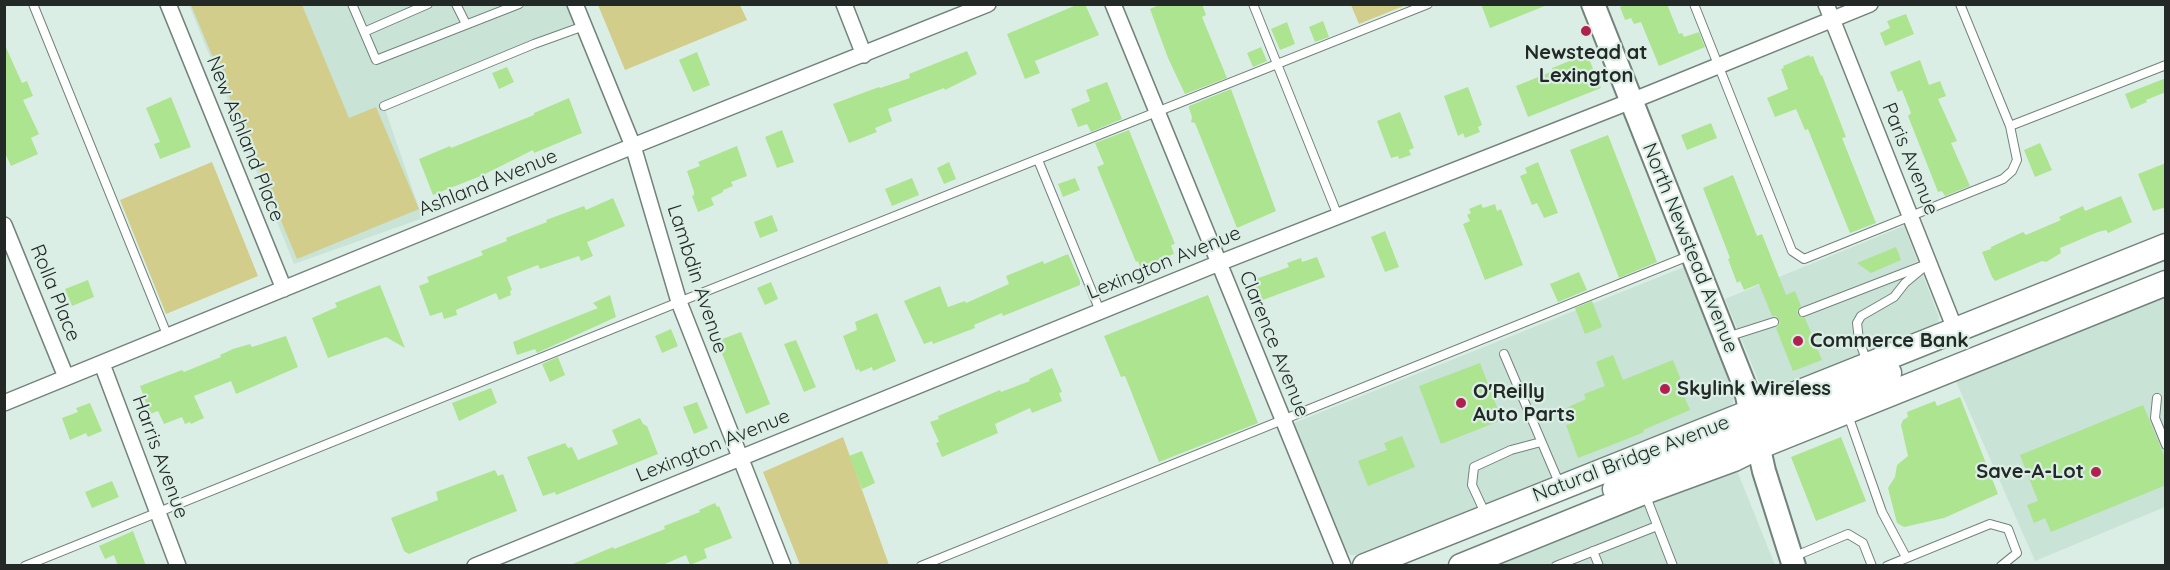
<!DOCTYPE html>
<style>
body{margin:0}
#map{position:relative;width:2170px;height:570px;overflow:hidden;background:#dbeee6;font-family:Quicksand,sans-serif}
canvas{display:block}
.frame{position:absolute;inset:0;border:6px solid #222926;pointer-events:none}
</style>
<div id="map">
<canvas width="2170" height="570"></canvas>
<div class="frame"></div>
</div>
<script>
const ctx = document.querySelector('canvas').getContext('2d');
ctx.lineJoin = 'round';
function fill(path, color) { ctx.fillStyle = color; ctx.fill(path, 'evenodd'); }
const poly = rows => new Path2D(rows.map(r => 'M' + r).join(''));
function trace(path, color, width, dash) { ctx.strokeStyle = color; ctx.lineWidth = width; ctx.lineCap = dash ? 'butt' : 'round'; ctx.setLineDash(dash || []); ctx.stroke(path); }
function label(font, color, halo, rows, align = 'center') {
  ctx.font = font + ' Quicksand,sans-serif'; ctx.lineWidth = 4.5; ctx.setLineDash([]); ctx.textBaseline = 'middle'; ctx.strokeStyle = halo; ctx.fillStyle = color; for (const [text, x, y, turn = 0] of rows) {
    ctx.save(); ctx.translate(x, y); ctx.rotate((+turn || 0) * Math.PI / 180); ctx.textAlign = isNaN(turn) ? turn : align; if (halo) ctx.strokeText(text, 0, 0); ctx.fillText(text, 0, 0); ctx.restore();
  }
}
const built = poly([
 [189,5,575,5,584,26,384,106,419,208,426,217,294,264],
 [1904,226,1939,317,1938,322,1933,326,1771,390,1765,390,1761,387,1725,299],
 [1684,267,1734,395,1733,403,1729,407,1558,478,1358,555,1351,555,1347,552,1294,423],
 [2165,296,2165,507,2035,561,1955,379],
 [1730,470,1738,473,1775,565,1491,566]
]);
const green = poly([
 [191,5,302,5,349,118,376,107,419,209,297,259],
 [598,5,740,5,747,20,625,70],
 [1351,5,1406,5,1359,24],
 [212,162,258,276,166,314,120,200],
 [843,437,889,565,800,565,763,472]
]);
const building = poly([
 [1079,4,1085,4,1099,35,1035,61,1040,73,1025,79,1007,34],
 [1161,4,1202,4,1206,15,1202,17,1227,78,1185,94,1168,58,1150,9],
 [1481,4,1547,4,1547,5,1490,28],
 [1627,4,1667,4,1679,34,1682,33,1684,37,1699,32,1705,47,1659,66,1641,22,1634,24,1631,18,1625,20,1620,7],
 [1906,14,1914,34,1885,46,1880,33,1890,28,1887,21],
 [1323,21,1329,37,1315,42,1309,27],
 [1287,22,1295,44,1280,50,1271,29],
 [4,43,22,83,27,81,33,96,23,100,39,134,31,138,38,154,11,166,4,151],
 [1261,47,1267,61,1253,67,1247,53],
 [967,51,977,74,945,90,944,88,888,109,892,121,875,128,877,132,849,143,833,104,879,87,880,88,910,78,909,74],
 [697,52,710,85,693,92,679,60],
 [1587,54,1601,88,1528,117,1516,86,1553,71,1552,68],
 [1809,55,1810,57,1813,56,1821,76,1822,75,1846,137,1842,138,1876,223,1850,233,1808,129,1805,130,1796,109,1775,117,1767,98,1788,89,1781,69,1784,68,1783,66],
 [1920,60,1929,85,1940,81,1946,96,1938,99,1957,141,1951,143,1970,186,1945,196,1942,191,1938,192,1908,116,1911,113,1902,90,1898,92,1890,72],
 [507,67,514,82,499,89,492,73],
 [2166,78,2166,92,2146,100,2147,102,2131,109,2125,94],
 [1107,82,1122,119,1091,132,1087,124,1078,127,1071,109,1090,101,1086,90],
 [1468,87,1482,125,1478,127,1480,132,1465,138,1463,133,1458,136,1444,96],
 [1231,89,1276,211,1237,228,1195,123,1191,122,1192,117,1189,108,1189,106],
 [171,97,191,147,160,159,154,144,160,142,146,108],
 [569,98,582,133,534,153,533,150,483,175,433,195,419,159,450,146,451,148,534,115,534,113],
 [1400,112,1414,148,1409,150,1411,155,1399,159,1398,156,1391,158,1377,121],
 [1711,123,1717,138,1687,150,1681,135],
 [782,130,794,162,777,168,765,137],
 [1129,130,1175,244,1171,245,1174,254,1140,267,1138,261,1136,262,1097,167,1104,164,1095,143],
 [1608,135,1657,262,1619,278,1570,150],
 [2040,143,2052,170,2035,177,2024,150],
 [737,146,747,176,731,182,733,186,723,190,723,192,711,198,714,205,698,212,692,196,694,195,694,192,687,171,700,166,698,162],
 [949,162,956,179,944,184,937,168],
 [1538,162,1558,213,1544,218,1537,203,1532,205,1520,176,1527,173,1525,168],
 [2166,163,2166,207,2153,211,2138,174],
 [1733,175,1757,236,1762,234,1786,295,1795,291,1801,306,1797,311,1798,315,1805,318,1822,360,1793,371,1776,328,1780,324,1779,320,1776,316,1772,316,1759,284,1744,290,1740,281,1737,283,1728,259,1730,258,1703,188],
 [912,178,919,195,892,206,885,189],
 [1075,178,1080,190,1063,197,1058,184],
 [2121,196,2132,222,2108,233,2106,230,2098,232,2060,248,2061,253,2046,262,2042,261,1995,281,1992,277,1982,252,1991,249,1991,247,2023,232,2026,235,2061,220,2059,217,2083,206,2085,211],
 [613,198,625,226,587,242,593,256,581,261,579,256,540,269,538,265,507,277,512,290,510,291,511,295,499,300,496,293,456,310,457,315,444,319,442,312,430,316,419,286,429,282,427,277,483,255,481,251,507,241,506,238,547,222,546,220,584,206,586,210],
 [1481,204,1483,208,1495,204,1497,211,1501,209,1523,265,1485,280,1463,224,1470,221,1467,215,1471,213,1469,209],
 [772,215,778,231,760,238,754,222],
 [1385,231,1399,267,1385,272,1371,237],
 [1896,247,1901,260,1871,273,1857,263],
 [1068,254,1080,281,1080,285,1003,316,1002,313,974,325,975,328,933,344,932,341,924,344,904,301,940,286,948,307,965,301,966,303,1009,284,1006,276,1043,261,1044,264],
 [1317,257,1325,277,1260,301,1253,280,1289,267,1287,263,1301,258,1302,262],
 [1579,272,1587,290,1558,302,1550,284],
 [88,280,94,297,72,306,65,289],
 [771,282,778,299,765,305,757,288],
 [380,285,405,348,386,337,328,358,312,318,337,307,335,303],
 [610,295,616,317,537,353,535,349,517,355,513,342,598,308,593,303],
 [1208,295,1258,423,1159,462,1125,376,1121,377,1104,336],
 [1592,301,1602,327,1585,334,1575,308],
 [877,313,896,361,873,371,872,367,860,372,859,369,856,370,843,336,857,330,855,322],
 [671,329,678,346,662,353,655,336],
 [741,332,770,404,746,414,717,341],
 [286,336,298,367,236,394,231,381,194,396,204,418,191,424,190,422,185,424,182,417,164,424,158,411,150,414,140,386,182,370,184,372,221,357,220,355,233,349,250,344,252,347],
 [796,340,816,387,804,392,784,344],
 [1613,355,1623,380,1673,360,1687,395,1684,396,1690,410,1643,430,1644,432,1622,441,1578,458,1566,425,1570,424,1564,409,1586,399,1584,394,1605,386,1596,362],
 [558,357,565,375,550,382,542,364],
 [1480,363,1502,420,1441,444,1419,386],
 [1052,368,1062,392,1059,393,1062,401,1032,413,1030,408,995,424,998,433,942,457,936,443,939,442,930,422,939,419,938,416,1000,390,1001,392,1030,381,1029,379],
 [491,388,497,403,459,421,452,403],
 [1960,397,1998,494,1944,518,1904,527,1897,523,1888,488,1895,477,1897,465,1908,456,1901,425,1903,420,1908,417,1907,412,1935,401,1937,406],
 [697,402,708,428,694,434,683,407],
 [90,403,102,431,88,437,86,433,70,440,62,418,78,412,76,408],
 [2143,405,2166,460,2166,485,2051,532,2045,518,2034,523,2027,505,2038,501,2020,455],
 [640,418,643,424,647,426,658,454,556,495,555,492,543,496,527,457,565,443,568,448,572,447,578,460,618,444,612,430],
 [1402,436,1415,467,1368,486,1358,461,1387,450,1384,443],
 [1841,437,1866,501,1816,521,1791,457],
 [862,451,875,483,862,489,849,456],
 [495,470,498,476,503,474,517,511,409,554,404,551,391,518,438,500,436,492],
 [112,481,119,497,92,508,85,492],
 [715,503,717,507,719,506,732,538,704,549,707,558,690,565,686,555,660,566,568,566,613,547,614,549,655,533,665,529,664,526,700,512,699,510],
 [133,531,146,566,118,566,114,555,105,559,99,546]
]);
const lane = poly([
 [33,4,168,337],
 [352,4,376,60,519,4],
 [456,4,466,24],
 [1253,4,1338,216],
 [1694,4,1792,251,1804,259,2003,179,2012,171,2017,160,2010,126,1960,4],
 [364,32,428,4],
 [384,106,534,44,584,26],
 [2010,126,2166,65],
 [1038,160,1100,311],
 [1803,312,1922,266],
 [1727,337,1774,322],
 [1504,354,1560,485],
 [1867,362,1859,340,1857,323,1861,316,1894,297,1905,283,1929,263],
 [2157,398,2155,418,2166,445],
 [1848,415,1882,512,1906,557],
 [1645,494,1673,566],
 [1485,513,1472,485,1474,467,1511,450,1541,442],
 [1593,551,1599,566],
 [1793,557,1848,534,1863,543,1872,566],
 [25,566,679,302,1428,4],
 [921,566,1691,255],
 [1556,566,1657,526],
 [1887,566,1990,524,2008,529,2017,553,2001,566]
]);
const street = poly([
 [168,4,284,289],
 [575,4,633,146,679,302,783,566],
 [844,4,864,55],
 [1113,4,1343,566],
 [1826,4,1955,329],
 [4,225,66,377],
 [102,364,178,566],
 [4,403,633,146,988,4],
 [475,566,1219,263,1649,94,1870,4]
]);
const secondary = poly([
 [1593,4,1745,387,1764,471,1794,566]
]);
const primary = poly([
 [1768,430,1797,413,1889,373],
 [1615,489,1639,476,1727,439,1738,432,1748,420],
 [1365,566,2166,246],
 [1461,566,1644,492,1734,459,1758,447,2166,283]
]);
const markers = [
 [1586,31,6,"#b12150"],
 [1798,341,6,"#b12150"],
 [1665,389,6,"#b12150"],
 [1461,403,6,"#b12150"],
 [2096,472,6,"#b12150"]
];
const poiNames = [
 ["Newstead at",1586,53,"center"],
 ["Lexington",1586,76,"center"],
 ["Commerce Bank",1810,341],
 ["Skylink Wireless",1677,389],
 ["O'Reilly",1473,392],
 ["Auto Parts",1473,415],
 ["Save-A-Lot",2084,472,"right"]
];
const streetNames = [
 ["New Ashland Place",245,139,68],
 ["Paris Avenue",1910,159,68],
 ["Ashland Avenue",488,183,-22],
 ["North Newstead Avenue",1690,248,68],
 ["Lexington Avenue",1164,263,-22],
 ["Lambdin Avenue",697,279,72],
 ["Rolla Place",55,293,68],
 ["Clarence Avenue",1274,344,68],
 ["Lexington Avenue",713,446,-22],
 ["Harris Avenue",160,457,70],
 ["Natural Bridge Avenue",1631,459,-21]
];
fill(built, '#c9e3d7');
fill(green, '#d3cd8b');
fill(building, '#ace490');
trace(lane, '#72837b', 10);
trace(street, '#72837b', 18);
trace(secondary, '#72837b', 26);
trace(primary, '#72837b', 27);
trace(lane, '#fff', 8);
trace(street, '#fff', 15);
trace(secondary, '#fff', 22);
trace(primary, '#fff', 24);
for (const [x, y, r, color] of markers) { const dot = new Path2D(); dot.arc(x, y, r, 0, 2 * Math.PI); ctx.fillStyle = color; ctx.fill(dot); trace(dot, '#dbeee6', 2); }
label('bold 20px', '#222926', '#dbeee6', poiNames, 'left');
label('20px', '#222926', '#dbeee6', streetNames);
</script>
